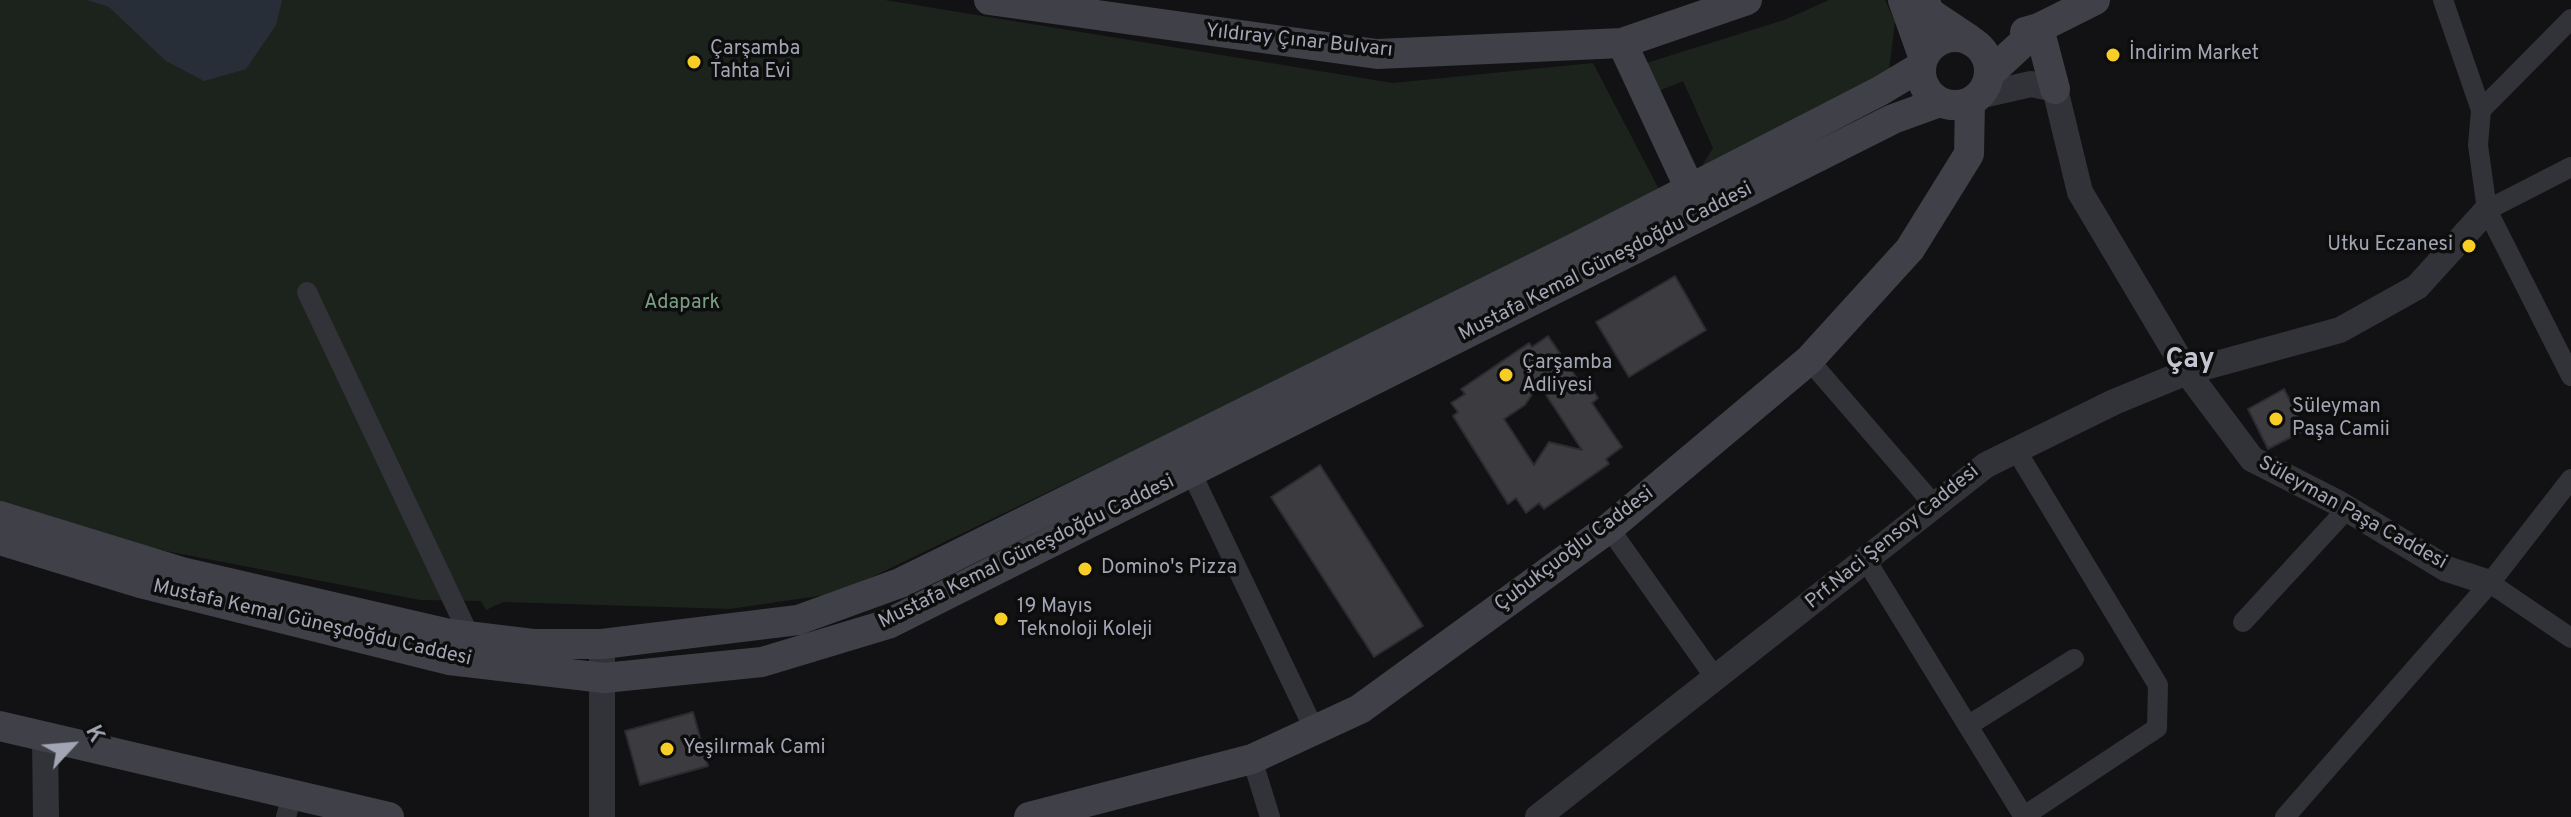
<!DOCTYPE html>
<meta charset="utf-8">
<style>
body{margin:0}
#map{position:relative;width:2571px;height:817px;overflow:hidden;background:#121113;font-family:Overpass,sans-serif}
canvas{display:block}
.north{position:absolute;left:32px;top:705px;width:80px;height:80px;-webkit-text-stroke:6px #0d0d0e;paint-order:stroke;rotate:64deg;font-size:22px;font-weight:700;line-height:32px;text-align:center;color:#a2a5b4}
.north::after{content:'';display:block;margin:auto;width:28px;height:36px;background:#a2a5b4;clip-path:polygon(50% 0,100% 100%,50% 72%,0 100%)}
</style>
<div id="map">
<canvas width="2571" height="817"></canvas>
<div class="north">K</div>
</div>
<script>
const ctx = document.querySelector('canvas').getContext('2d');
ctx.lineJoin = 'round';
function fill(path, color) { ctx.fillStyle = color; ctx.fill(path, 'evenodd'); }
const poly = rows => new Path2D(rows.map(r => 'M' + r).join(''));
function trace(path, color, width, dash) { ctx.strokeStyle = color; ctx.lineWidth = width; ctx.lineCap = dash ? 'butt' : 'round'; ctx.setLineDash(dash || []); ctx.stroke(path); }
function label(font, color, halo, rows, align = 'center') {
  ctx.font = font + ' Overpass,sans-serif'; ctx.lineWidth = 7; ctx.setLineDash([]); ctx.textBaseline = 'middle'; ctx.strokeStyle = halo; ctx.fillStyle = color; for (const [text, x, y, turn = 0] of rows) {
    ctx.save(); ctx.translate(x, y); ctx.rotate((+turn || 0) * Math.PI / 180); ctx.textAlign = isNaN(turn) ? turn : align; if (halo) ctx.strokeText(text, 0, 0); ctx.fillText(text, 0, 0); ctx.restore();
  }
}
const green = poly([
 [0,0,885,0,1393,83,1593,63,1662,195,839,593,730,609,503,602,486,610,481,601,420,600,62,531,0,508],
 [1829,0,1885,0,1895,21,1889,72,1702,166,1713,148,1683,81,1654,93,1640,65,1784,20]
]);
const water = poly([
 [87,0,282,0,276,25,246,69,204,81,166,61,109,7]
]);
const building = poly([
 [1675,276,1706,330,1629,377,1596,322,1675,276],
 [1548,336,1579,381,1584,377,1598,398,1592,403,1622,447,1606,459,1609,464,1544,509,1539,503,1526,513,1516,498,1508,504,1453,416,1458,412,1451,403,1465,394,1461,389,1529,343,1532,347,1548,336],
 [1539,384,1582,450,1549,442,1534,465,1504,419,1525,405,1539,384],
 [2284,389,2305,430,2268,449,2248,409,2284,389],
 [1320,465,1423,626,1374,657,1271,497,1320,465],
 [693,712,708,766,640,785,625,731,693,712]
]);
const minor = poly([
 [2443,0,2481,110,2478,145,2487,210,2571,376],
 [2481,110,2571,19],
 [2487,210,2571,167],
 [307,292,470,637],
 [1809,360,1935,506],
 [2016,450,2158,685,2157,728,2024,816],
 [1191,472,1315,731],
 [1609,528,1716,679],
 [1866,560,2024,817],
 [2490,583,2571,638],
 [2243,622,2347,509],
 [1969,725,2074,659],
 [1252,759,1270,817],
 [286,817,292,795],
 [2285,817,2490,583,2571,479]
]);
const tertiary = poly([
 [1978,96,2031,84,2055,89,2080,192,2187,372,2252,459,2336,502,2447,569,2490,583],
 [45,738,46,817],
 [602,817,602,644],
 [1538,817,1986,465,2114,402,2187,372,2340,330,2417,287,2487,210]
]);
const secondary = poly([
 [989,0,1377,54,1622,43,1747,0],
 [1903,0,1923,56],
 [1924,0,1930,13,1969,39],
 [2025,32,2039,28,2055,89],
 '1921 71a34 34 0 1 1 68 0a34 34 0 1 1-68 0Z',
 [1622,43,1690,189],
 [1989,74,2039,28,2095,0],
 [0,516,182,572,450,634,533,644,602,644,798,620,900,583,949,559,1575,248,1880,91,1920,67],
 [0,540,140,583,449,660,604,678,762,662,888,624,1893,119,1940,102],
 [0,726,389,817],
 [1029,817,1252,759,1360,709,1609,528,1809,360,1910,249,1969,154,1970,102]
]);
const markers = [
 [2113,55,8,"#f6ce26"],
 [694,62,8,"#f6ce26"],
 [2469,246,8,"#f6ce26"],
 [1506,375,8,"#f6ce26"],
 [2276,419,8,"#f6ce26"],
 [1085,569,8,"#f6ce26"],
 [1001,619,8,"#f6ce26"],
 [667,749,8,"#f6ce26"]
];
const streetNames = [
 ["Yıldıray Çınar Bulvarı",1299,42,6],
 ["Mustafa Kemal Güneşdoğdu Caddesi",1606,263,-27],
 ["Süleyman Paşa Caddesi",2352,514,29],
 ["Prf.Naci Şensoy Caddesi",1893,538,-39],
 ["Çubukçuoğlu Caddesi",1575,550,-37],
 ["Mustafa Kemal Güneşdoğdu Caddesi",1027,553,-26],
 ["Mustafa Kemal Güneşdoğdu Caddesi",312,624,13]
];
const poiNames = [
 ["Çarşamba",710,50],
 ["Tahta Evi",710,73],
 ["İndirim Market",2129,55],
 ["Utku Eczanesi",2453,246,"right"],
 ["Çarşamba",1522,364],
 ["Adliyesi",1522,387],
 ["Süleyman",2292,408],
 ["Paşa Camii",2292,431],
 ["Domino's Pizza",1101,569],
 ["19 Mayıs",1017,608],
 ["Teknoloji Koleji",1017,631],
 ["Yeşilırmak Cami",683,749]
];
const parkNames = [
 ["Adapark",682,304]
];
const districtNames = [
 ["Çay",2190,361]
];
fill(green, '#1c231d');
fill(water, '#282e37');
fill(building, '#3c3b40');
trace(building, '#2c2b2f', 2);
trace(minor, '#323338', 20);
trace(tertiary, '#323338', 26);
trace(secondary, '#404148', 30);
for (const [x, y, r, color] of markers) { const dot = new Path2D(); dot.arc(x, y, r, 0, 2 * Math.PI); ctx.fillStyle = color; ctx.fill(dot); trace(dot, '#0d0d0e', 3); }
label('20px', '#a2a5b4', '#0d0d0e', streetNames);
label('20px', '#a2a5b4', '#0d0d0e', poiNames, 'left');
label('20px', '#79a081', '#0d0d0e', parkNames);
label('bold 28px', '#c3c5d0', '#0d0d0e', districtNames);
</script>
